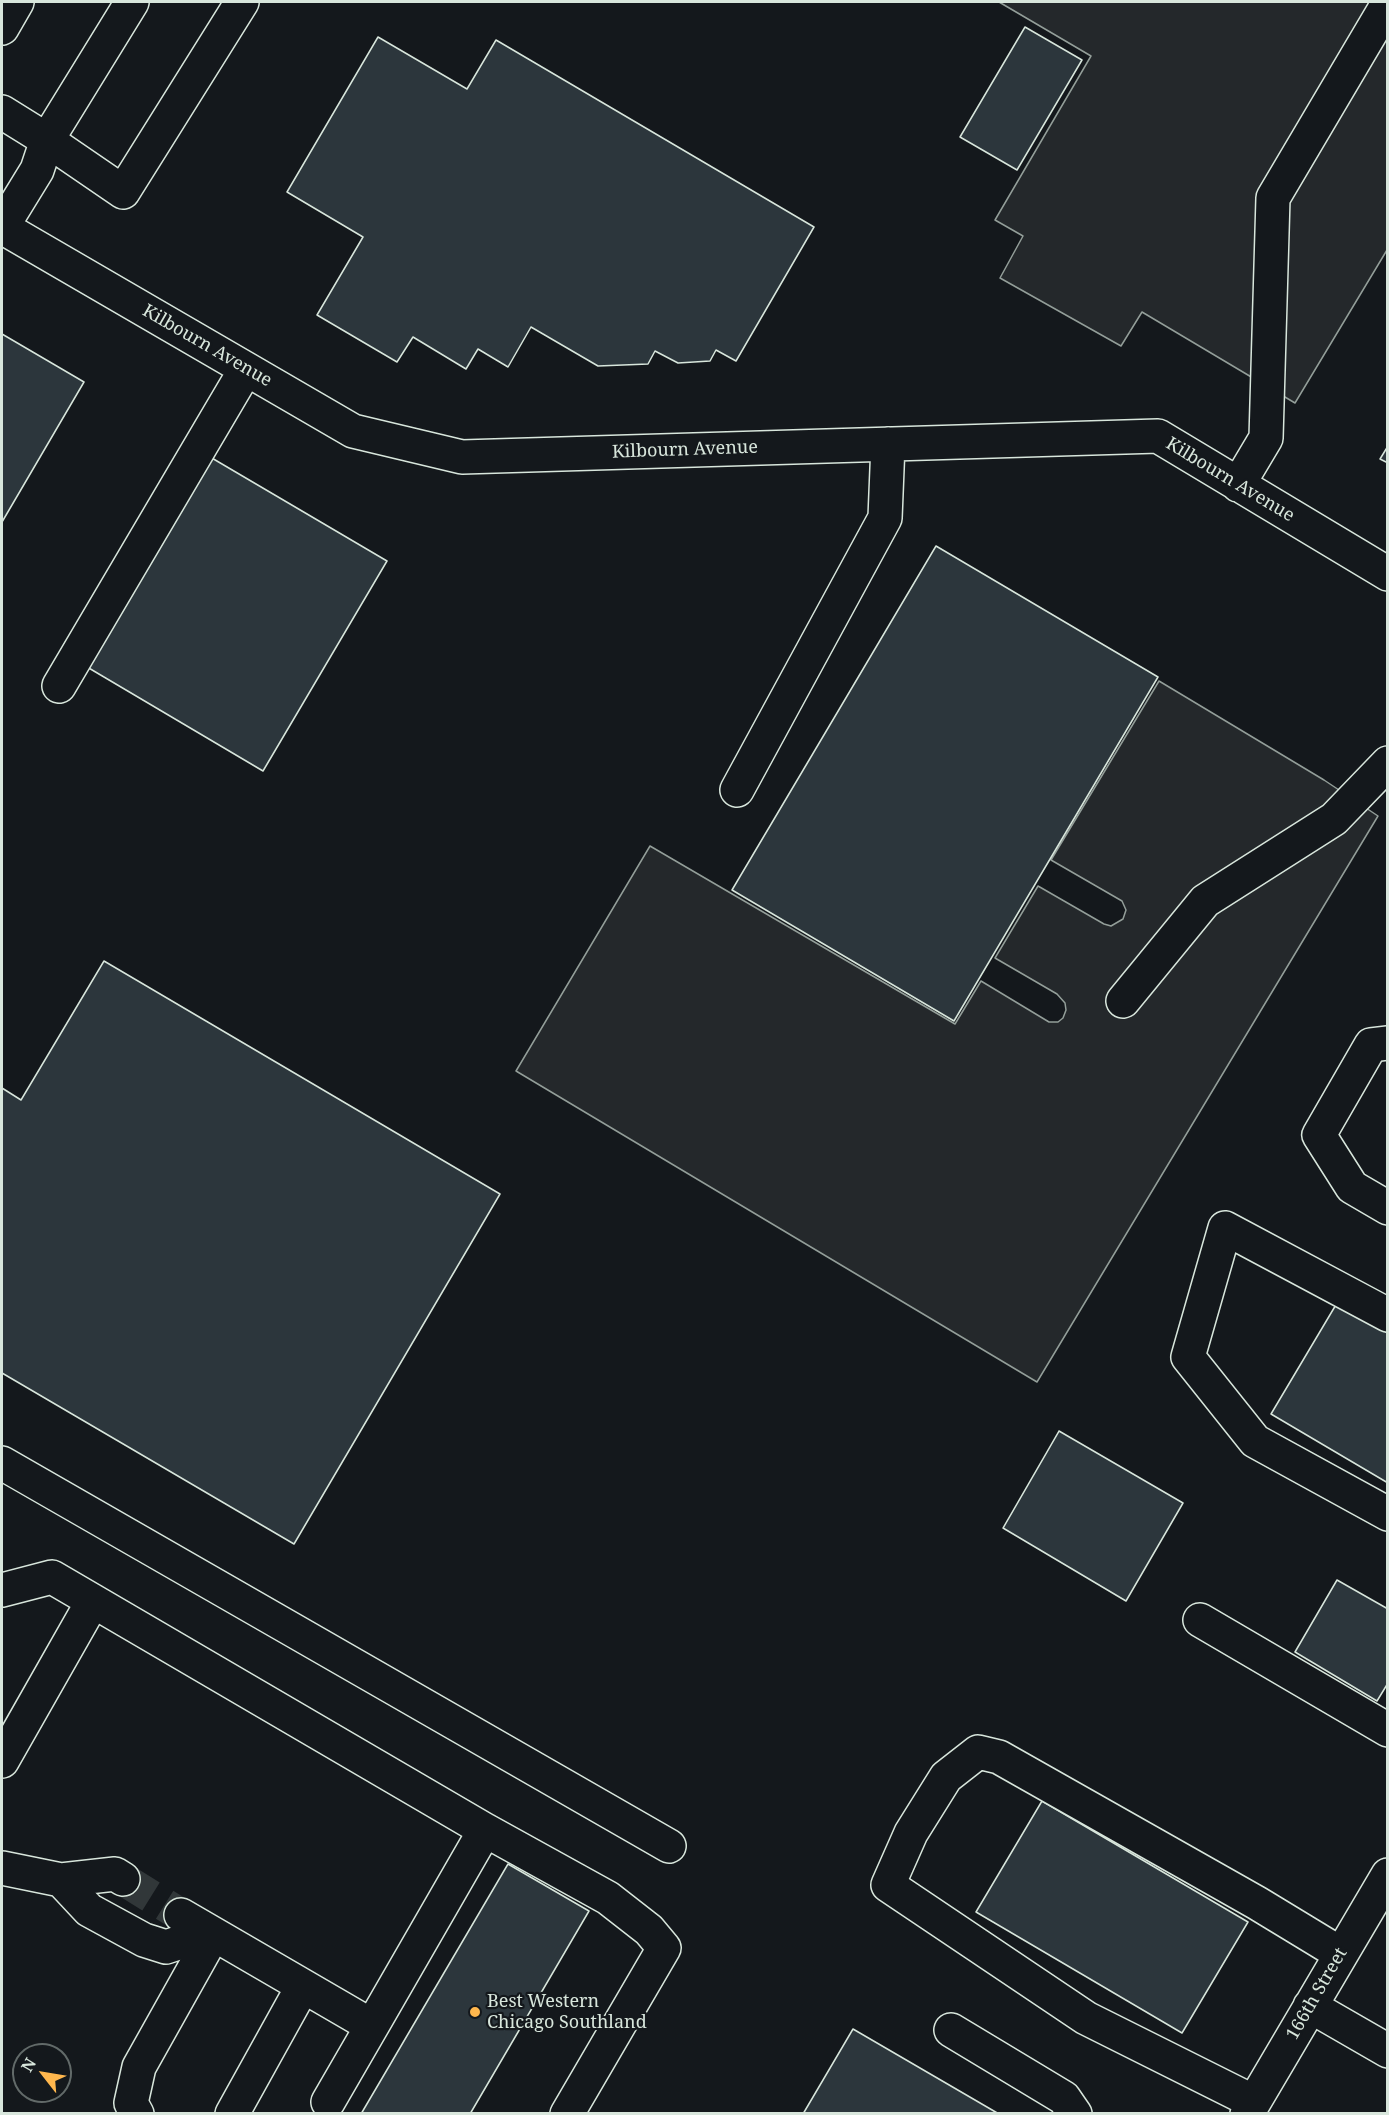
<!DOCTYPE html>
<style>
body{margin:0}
#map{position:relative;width:1389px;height:2115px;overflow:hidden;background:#14181c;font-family:"Noto Serif",serif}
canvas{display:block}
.frame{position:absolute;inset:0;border:3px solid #d8e6dc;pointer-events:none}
.north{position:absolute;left:12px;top:2043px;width:60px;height:60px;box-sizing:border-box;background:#14181c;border:2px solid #626a69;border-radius:50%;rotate:301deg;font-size:16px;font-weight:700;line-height:24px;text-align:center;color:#d8e6dc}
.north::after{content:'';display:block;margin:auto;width:21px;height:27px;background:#ffb74d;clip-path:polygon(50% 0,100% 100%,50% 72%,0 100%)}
</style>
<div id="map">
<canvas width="1389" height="2115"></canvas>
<div class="frame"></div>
<div class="north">N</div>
</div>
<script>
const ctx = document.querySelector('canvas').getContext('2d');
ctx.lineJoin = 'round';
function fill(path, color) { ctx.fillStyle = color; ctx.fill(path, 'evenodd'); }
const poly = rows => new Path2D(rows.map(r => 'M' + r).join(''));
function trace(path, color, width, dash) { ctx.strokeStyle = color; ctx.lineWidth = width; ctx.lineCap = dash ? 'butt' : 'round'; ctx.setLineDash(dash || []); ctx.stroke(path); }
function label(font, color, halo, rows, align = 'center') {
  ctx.font = font + ' "Noto Serif",serif'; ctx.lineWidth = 4.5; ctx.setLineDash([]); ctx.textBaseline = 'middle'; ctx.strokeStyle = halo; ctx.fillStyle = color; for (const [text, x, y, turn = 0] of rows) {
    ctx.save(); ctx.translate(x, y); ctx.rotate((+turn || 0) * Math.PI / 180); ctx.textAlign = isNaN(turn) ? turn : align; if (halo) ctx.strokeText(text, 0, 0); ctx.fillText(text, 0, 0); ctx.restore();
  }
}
const parking = poly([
 [999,2,1387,2,1387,250,1295,403,1142,312,1121,346,1000,278,1023,236,995,220,1091,56,999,2],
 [1159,681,1324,780,1378,816,1037,1382,516,1071,650,846,955,1024,981,981,1049,1022,1058,1022,1063,1018,1066,1010,1065,1003,1057,994,995,958,1038,886,1104,924,1111,926,1123,919,1126,910,1122,901,1051,860,1159,681]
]);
const building = poly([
 [1025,27,1082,60,1017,170,960,137,1025,27],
 [378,37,467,89,496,40,814,227,736,361,716,350,710,361,678,363,655,351,648,364,598,366,531,327,508,367,478,349,466,369,413,337,397,362,317,315,363,237,287,192,378,37],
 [2,334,84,382,2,522,2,334],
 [1388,446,1388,463,1380,459,1388,446],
 [205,454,387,561,263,771,82,664,205,454],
 [936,546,1158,677,954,1021,732,890,936,546],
 [104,961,500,1194,294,1544,2,1373,2,1088,21,1100,104,961],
 [1337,1303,1388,1333,1388,1483,1271,1414,1337,1303],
 [1059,1431,1183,1503,1126,1601,1003,1528,1059,1431],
 [1337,1580,1388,1609,1388,1683,1377,1701,1295,1652,1337,1580],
 [1042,1801,1248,1922,1182,2033,976,1912,1042,1801],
 [508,1864,589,1911,470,2114,361,2114,508,1864],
 [853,2029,999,2114,803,2114,853,2029]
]);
const minorTunnel = poly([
 [123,1879,181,1915]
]);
const minor = poly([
 [2,28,17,2],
 [2,112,47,140,123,192,242,2],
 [2,227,353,431,462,457,1158,436,1388,574],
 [2,227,37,170,47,140,132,2],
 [1238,485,1266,438,1273,198,1386,7,1388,8],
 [59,686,246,369],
 [737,790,885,518,888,444],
 [1123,1001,1205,901,1334,819,1388,763],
 [1388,1043,1371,1045,1319,1135,1352,1187,1388,1208],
 [1388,1315,1225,1228,1188,1357,1255,1441,1388,1514],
 [2,1463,669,1846],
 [2,1590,52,1577,485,1830,372,2026,181,1915],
 [1200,1620,1388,1730],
 [2,1761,93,1601],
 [485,1830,608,1898,649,1930,664,1948,567,2114],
 [2,1868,61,1880,115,1874,123,1879],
 [61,1880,89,1910,144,1940,166,1947,181,1942,198,1926],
 [1310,2006,1388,2051],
 [951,2030,1064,2098,1075,2114],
 [328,2102,372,2026],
 [1254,2102,1086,2018,888,1885,911,1833,946,1777,978,1752,999,1757,1257,1903,1341,1954],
 [137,2114,131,2103,139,2067,213,1935],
 [232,2114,303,1986],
 [1247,2114,1388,1875]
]);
const markers = [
 [475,2012,6,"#ffb74d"]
];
const streetNames = [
 ["Kilbourn Avenue",207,346,30],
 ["Kilbourn Avenue",685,450,-2],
 ["Kilbourn Avenue",1230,480,31],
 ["166th Street",1317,1994,-60]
];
const poiNames = [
 ["Best Western",487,2002],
 ["Chicago Southland",487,2023]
];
fill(parking, '#24282b');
trace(parking, '#939e99', 1.5);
fill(building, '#2c363c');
trace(building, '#d8e6dc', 1.5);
trace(minorTunnel, '#313739', 33, [33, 16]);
trace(minor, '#d8e6dc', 36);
trace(minor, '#14181c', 33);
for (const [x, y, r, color] of markers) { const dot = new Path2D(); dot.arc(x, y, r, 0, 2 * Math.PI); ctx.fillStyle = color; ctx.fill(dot); trace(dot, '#14181c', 2); }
label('18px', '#d8e6dc', '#14181c', streetNames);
label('18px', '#d8e6dc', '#14181c', poiNames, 'left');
</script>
